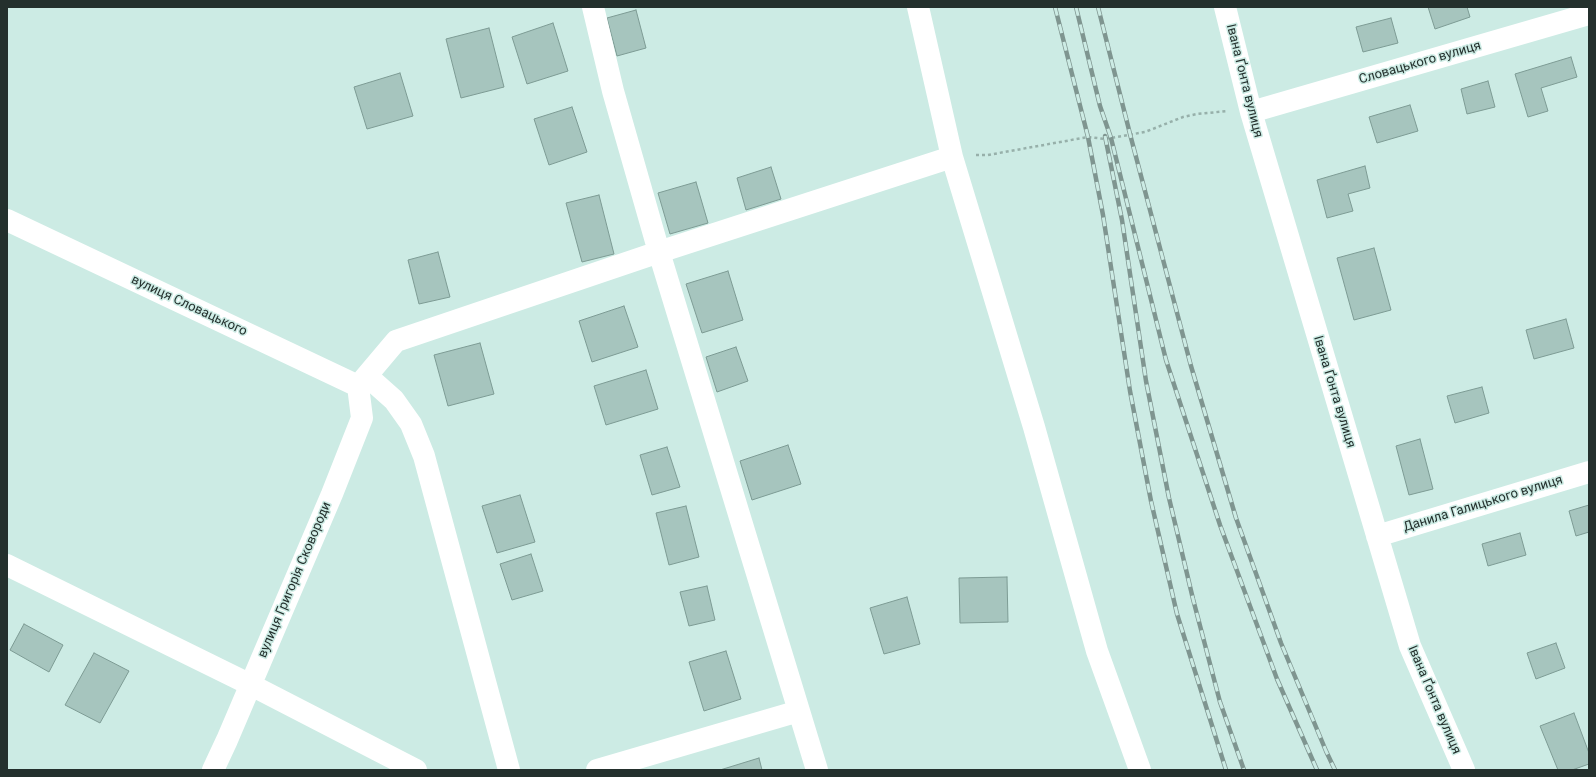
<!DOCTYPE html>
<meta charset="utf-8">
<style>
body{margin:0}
#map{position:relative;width:1596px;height:777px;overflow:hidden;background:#ccebe4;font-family:Roboto,sans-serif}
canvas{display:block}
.frame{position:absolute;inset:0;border:8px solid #24302d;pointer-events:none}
</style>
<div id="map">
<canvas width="1596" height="777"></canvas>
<div class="frame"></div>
</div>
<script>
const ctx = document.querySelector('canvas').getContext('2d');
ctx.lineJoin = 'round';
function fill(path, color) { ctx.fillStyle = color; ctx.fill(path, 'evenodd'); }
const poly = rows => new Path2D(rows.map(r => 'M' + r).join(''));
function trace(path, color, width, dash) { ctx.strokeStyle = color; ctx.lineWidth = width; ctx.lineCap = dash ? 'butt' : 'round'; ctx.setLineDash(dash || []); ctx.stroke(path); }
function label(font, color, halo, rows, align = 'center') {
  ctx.font = font + ' Roboto,sans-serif'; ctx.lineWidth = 3; ctx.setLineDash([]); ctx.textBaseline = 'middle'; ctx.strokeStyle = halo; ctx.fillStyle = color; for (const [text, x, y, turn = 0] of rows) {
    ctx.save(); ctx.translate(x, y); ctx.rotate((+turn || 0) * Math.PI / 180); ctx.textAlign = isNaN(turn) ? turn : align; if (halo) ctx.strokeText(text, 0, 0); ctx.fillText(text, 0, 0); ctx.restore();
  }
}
const building = poly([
 [1428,7,1467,7,1470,17,1435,29,1428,7],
 [636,10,646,48,617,56,607,18,636,10],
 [1391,18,1398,43,1363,52,1356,27,1391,18],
 [553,23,568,71,527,84,512,37,553,23],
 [489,28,504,87,461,98,446,39,489,28],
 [1571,57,1577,77,1541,88,1548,111,1528,117,1515,74,1571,57],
 [400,73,413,116,367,129,354,87,400,73],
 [1488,81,1495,107,1467,114,1461,89,1488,81],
 [1410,105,1418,131,1377,143,1369,117,1410,105],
 [572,107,587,152,549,165,534,119,572,107],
 [1365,166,1370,188,1348,194,1353,211,1327,218,1317,180,1365,166],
 [771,167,781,199,746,210,737,178,771,167],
 [696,182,708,223,670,234,658,193,696,182],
 [599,195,614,254,582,262,566,203,599,195],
 [1374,248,1391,310,1354,320,1337,258,1374,248],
 [438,252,450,297,419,304,408,260,438,252],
 [728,271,743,320,702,333,686,284,728,271],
 [624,306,638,347,592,362,579,321,624,306],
 [1566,319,1574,348,1534,359,1526,330,1566,319],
 [480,343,494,394,448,406,434,355,480,343],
 [736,347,748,381,717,392,706,357,736,347],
 [646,370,658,409,606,425,594,386,646,370],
 [1482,387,1489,413,1455,423,1447,396,1482,387],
 [1420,439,1433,489,1409,495,1396,446,1420,439],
 [788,445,801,484,752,500,740,461,788,445],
 [667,447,680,487,652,495,640,455,667,447],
 [520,495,535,542,497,553,482,506,520,495],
 [1589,505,1589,532,1576,536,1569,511,1589,505],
 [686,506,699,557,669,565,656,513,686,506],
 [1520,533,1526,555,1488,566,1482,544,1520,533],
 [531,554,543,591,512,600,500,564,531,554],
 [1007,577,1008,622,960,623,959,578,1007,577],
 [707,586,715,620,689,626,680,592,707,586],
 [907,597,920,644,884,654,870,608,907,597],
 [24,624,63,645,49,672,10,650,24,624],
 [1556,643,1565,668,1536,679,1527,653,1556,643],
 [726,651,741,699,704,711,689,662,726,651],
 [94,653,129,671,100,723,65,705,94,653],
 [1574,713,1589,753,1589,764,1572,770,1558,770,1540,726,1574,713],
 [759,758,762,770,720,770,759,758]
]);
const path = poly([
 [976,155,988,155,1088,137,1105,139,1145,132,1183,117,1197,114,1228,111]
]);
const minor = poly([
 [593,7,613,91,659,252,817,770],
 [918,7,952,157,1034,427,1097,651,1140,770],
 [1225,7,1251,112,1410,646,1464,770],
 [1251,112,1589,14],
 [7,220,358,386,396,341,659,252,952,157],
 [367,376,394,400,411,424,424,456,509,770],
 [1377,536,1589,472],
 [7,565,251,685,416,770],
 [213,770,227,740,332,494,362,418,358,386],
 [597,770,799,711]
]);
const rail = poly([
 [1055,7,1088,137,1103,215,1130,391,1151,501,1177,614,1226,770],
 [1076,7,1100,106,1111,138,1166,360,1220,525,1277,679,1317,770],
 [1098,7,1130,134,1191,366,1236,518,1281,643,1326,751,1335,770],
 [1105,136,1122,220,1146,381,1169,498,1193,599,1220,702,1244,770]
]);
const streetNames = [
 ["Словацького вулиця",1420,63,-16],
 ["Івана Ґонта вулиця",1244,81,76],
 ["вулиця Словацького",189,306,25],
 ["Івана Ґонта вулиця",1334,392,73],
 ["Данила Галицького вулиця",1483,504,-17],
 ["вулиця Григорія Сковороди",295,580,-67],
 ["Івана Ґонта вулиця",1434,700,67]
];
fill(building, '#a6c5be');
trace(building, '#7d9b94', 1);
trace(path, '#97b0aa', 2.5, [3, 3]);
trace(minor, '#fff', 22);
trace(rail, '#7f9590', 4.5);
trace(rail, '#ccebe4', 3, [9]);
label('13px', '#24302d', '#ccebe4', streetNames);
</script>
